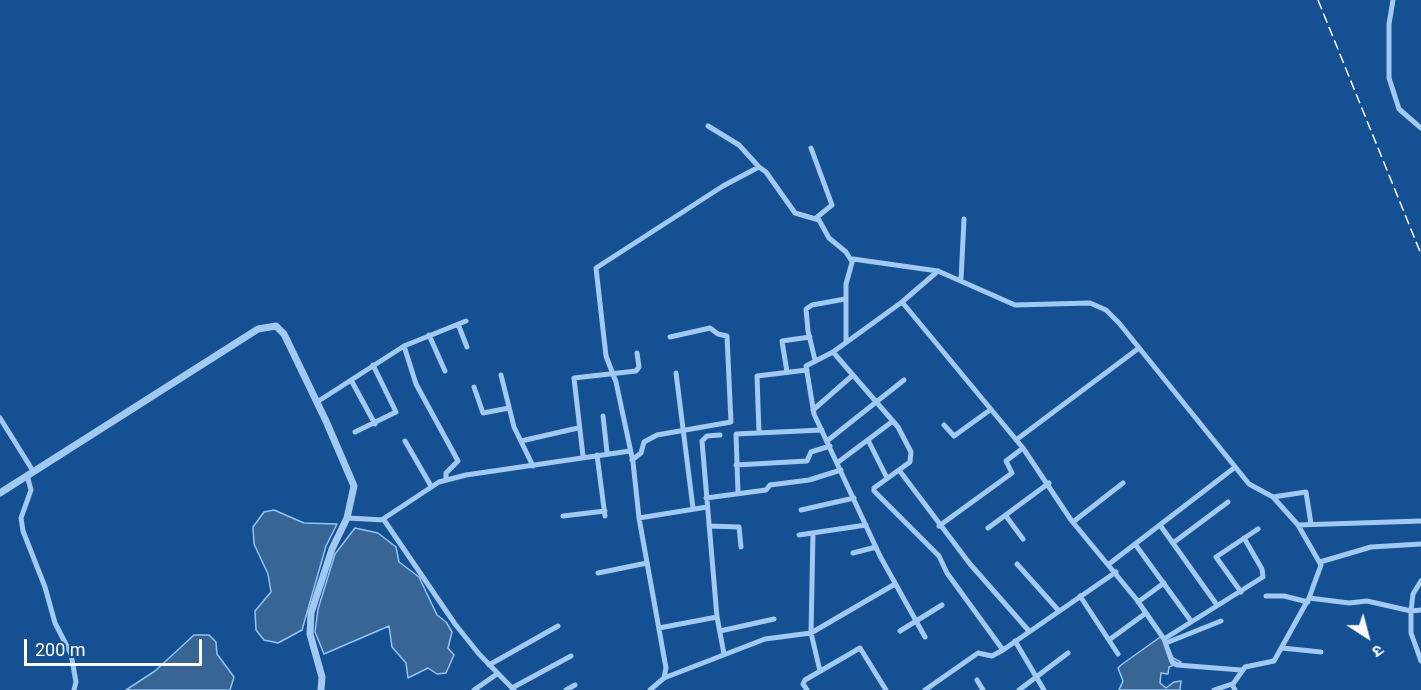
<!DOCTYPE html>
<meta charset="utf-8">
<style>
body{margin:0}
#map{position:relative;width:1421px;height:690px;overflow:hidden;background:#145092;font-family:Roboto,"Noto Sans Devanagari",sans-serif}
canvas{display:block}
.north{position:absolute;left:1337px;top:606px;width:60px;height:60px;-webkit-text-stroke:4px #145092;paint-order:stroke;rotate:144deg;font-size:16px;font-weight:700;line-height:24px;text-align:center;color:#fff}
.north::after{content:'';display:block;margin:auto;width:21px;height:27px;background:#fff;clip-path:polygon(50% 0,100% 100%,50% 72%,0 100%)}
.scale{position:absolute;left:24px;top:639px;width:178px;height:27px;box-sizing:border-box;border:3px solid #fff;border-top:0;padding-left:8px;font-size:18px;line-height:21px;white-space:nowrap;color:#fff;-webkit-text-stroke:4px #145092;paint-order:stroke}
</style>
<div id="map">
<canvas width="1421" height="690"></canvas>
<div class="north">उ</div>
<div class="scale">200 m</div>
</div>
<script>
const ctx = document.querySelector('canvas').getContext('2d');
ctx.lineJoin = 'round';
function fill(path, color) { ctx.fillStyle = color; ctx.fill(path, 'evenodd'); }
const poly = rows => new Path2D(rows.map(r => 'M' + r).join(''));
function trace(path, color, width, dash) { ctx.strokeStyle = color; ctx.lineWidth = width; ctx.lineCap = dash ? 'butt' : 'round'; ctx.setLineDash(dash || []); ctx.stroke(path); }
const water = poly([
 [274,510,304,523,337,524,326,546,302,630,278,643,264,640,256,630,255,611,271,592,268,574,254,544,253,527,264,512,274,510],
 [355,528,378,533,396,547,399,562,419,577,437,615,446,622,452,632,448,648,454,655,446,673,437,674,428,668,408,678,406,663,392,647,389,626,324,654,315,632,318,609,335,554,355,528],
 [194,635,209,635,216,642,217,654,234,677,230,690,126,690,155,671,194,635],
 [1163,635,1173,658,1181,662,1169,667,1168,674,1161,673,1160,683,1166,688,1174,682,1181,681,1180,690,1119,690,1123,681,1118,668,1121,665,1163,635]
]);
const minor = poly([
 [1393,0,1389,24,1389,78,1399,109,1421,128],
 [708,126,739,145,759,167],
 [811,148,832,205,816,218],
 [961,280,964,219],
 [902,302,1023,448,1071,520,1137,600,1164,639,1172,662,1177,665,1241,670],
 [458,324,467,347],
 [429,335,445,371],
 [846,342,846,284,853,259,938,271,1015,305,1090,303,1106,310,1119,323,1249,484,1273,497,1298,525,1421,521],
 [404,346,416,384,458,461,446,473,446,480],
 [833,352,898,427,911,452,910,462,874,488,874,491,939,556,947,573,1003,650],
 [815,360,808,331,806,309,812,305,845,299],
 [787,372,782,341,810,337],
 [676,373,693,508],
 [501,375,514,427,533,466],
 [351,380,375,424],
 [474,387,483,413,509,408],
 [317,402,404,346,466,321],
 [813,410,853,375],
 [603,416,607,452],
 [0,418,33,471],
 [944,425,954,436,990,410],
 [355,432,396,412,373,365],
 [759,433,757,376,807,370],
 [720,435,707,436,702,441,717,617,724,654],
 [868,440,887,478],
 [1016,440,1139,348],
 [405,441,431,486],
 [521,441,578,428],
 [827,441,904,380],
 [597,455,605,516],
 [583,456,574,378,636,371,639,367,637,353],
 [632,460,641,453,644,442,657,435,731,422,727,336,718,334,710,328,670,337],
 [837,463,893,421],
 [736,465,807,461,811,452,830,446],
 [899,470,970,564,1029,631],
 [27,475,31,490,21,518,23,531,45,587,55,623,71,654,76,682,74,690],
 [738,493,736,434,822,430],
 [1273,497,1306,492,1311,524],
 [706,498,766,490,770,485,809,480,841,470],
 [801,510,854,498],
 [563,516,605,511],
 [1006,516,1023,539],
 [347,518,384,520,455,624,479,654,514,690],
 [639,518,707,507],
 [383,519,439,482,466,475,630,451],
 [1073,522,1123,483],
 [1160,525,1217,605],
 [709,526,739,527,741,547],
 [939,526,1012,473,1006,461,1023,448],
 [988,528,1049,483],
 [813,533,811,633,820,671],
 [799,535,866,525],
 [1173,543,1228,502],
 [1135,544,1191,621],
 [853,553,876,547],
 [1320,562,1371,547,1421,544],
 [1017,564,1059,611],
 [1109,564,1234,468],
 [598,573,647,563],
 [1421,581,1413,594,1411,611,1411,633,1421,661],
 [1241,592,1216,557,1258,529],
 [1080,596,1118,654],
 [1266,596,1284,596,1308,602],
 [1309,598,1349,603,1367,601,1411,611,1421,610],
 [1138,602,1164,583],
 [659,628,717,617],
 [720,631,774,619],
 [900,631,942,605],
 [925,637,880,556,814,414,806,366,833,352,902,302,938,271],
 [1164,639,1263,577,1262,569,1244,538],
 [1109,640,1146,613],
 [1015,641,1044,690],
 [1166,643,1221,621],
 [1282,648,1321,652],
 [489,665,558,626],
 [664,678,765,639,811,633,895,584],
 [977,680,983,690],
 [1233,684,1245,667,1274,661,1309,598,1321,565,1298,525],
 [512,688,571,656],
 [474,690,497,674],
 [566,690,575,685],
 [650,690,664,678,666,668,639,518,633,462,616,382,606,356,596,268,723,186,759,167,766,172,795,213,819,220,829,238,846,252,851,260],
 [807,690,803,684,805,680,860,648,886,690],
 [925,690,978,653,992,656,1003,650,1116,572],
 [1019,690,1068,653],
 [1214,690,1232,684,1235,690]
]);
const tertiary = poly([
 [0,493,258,329,276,326,284,334,326,421,354,486,347,518,332,549,311,613,310,634,322,677,321,690]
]);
const rail = poly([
 [1318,0,1421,254]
]);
fill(water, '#396595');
trace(water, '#93c4f5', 1.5);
trace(minor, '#a1c9f2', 5);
trace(tertiary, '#a1c9f2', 7);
trace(rail, '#fff', 1.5, [10, 4.5]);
</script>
